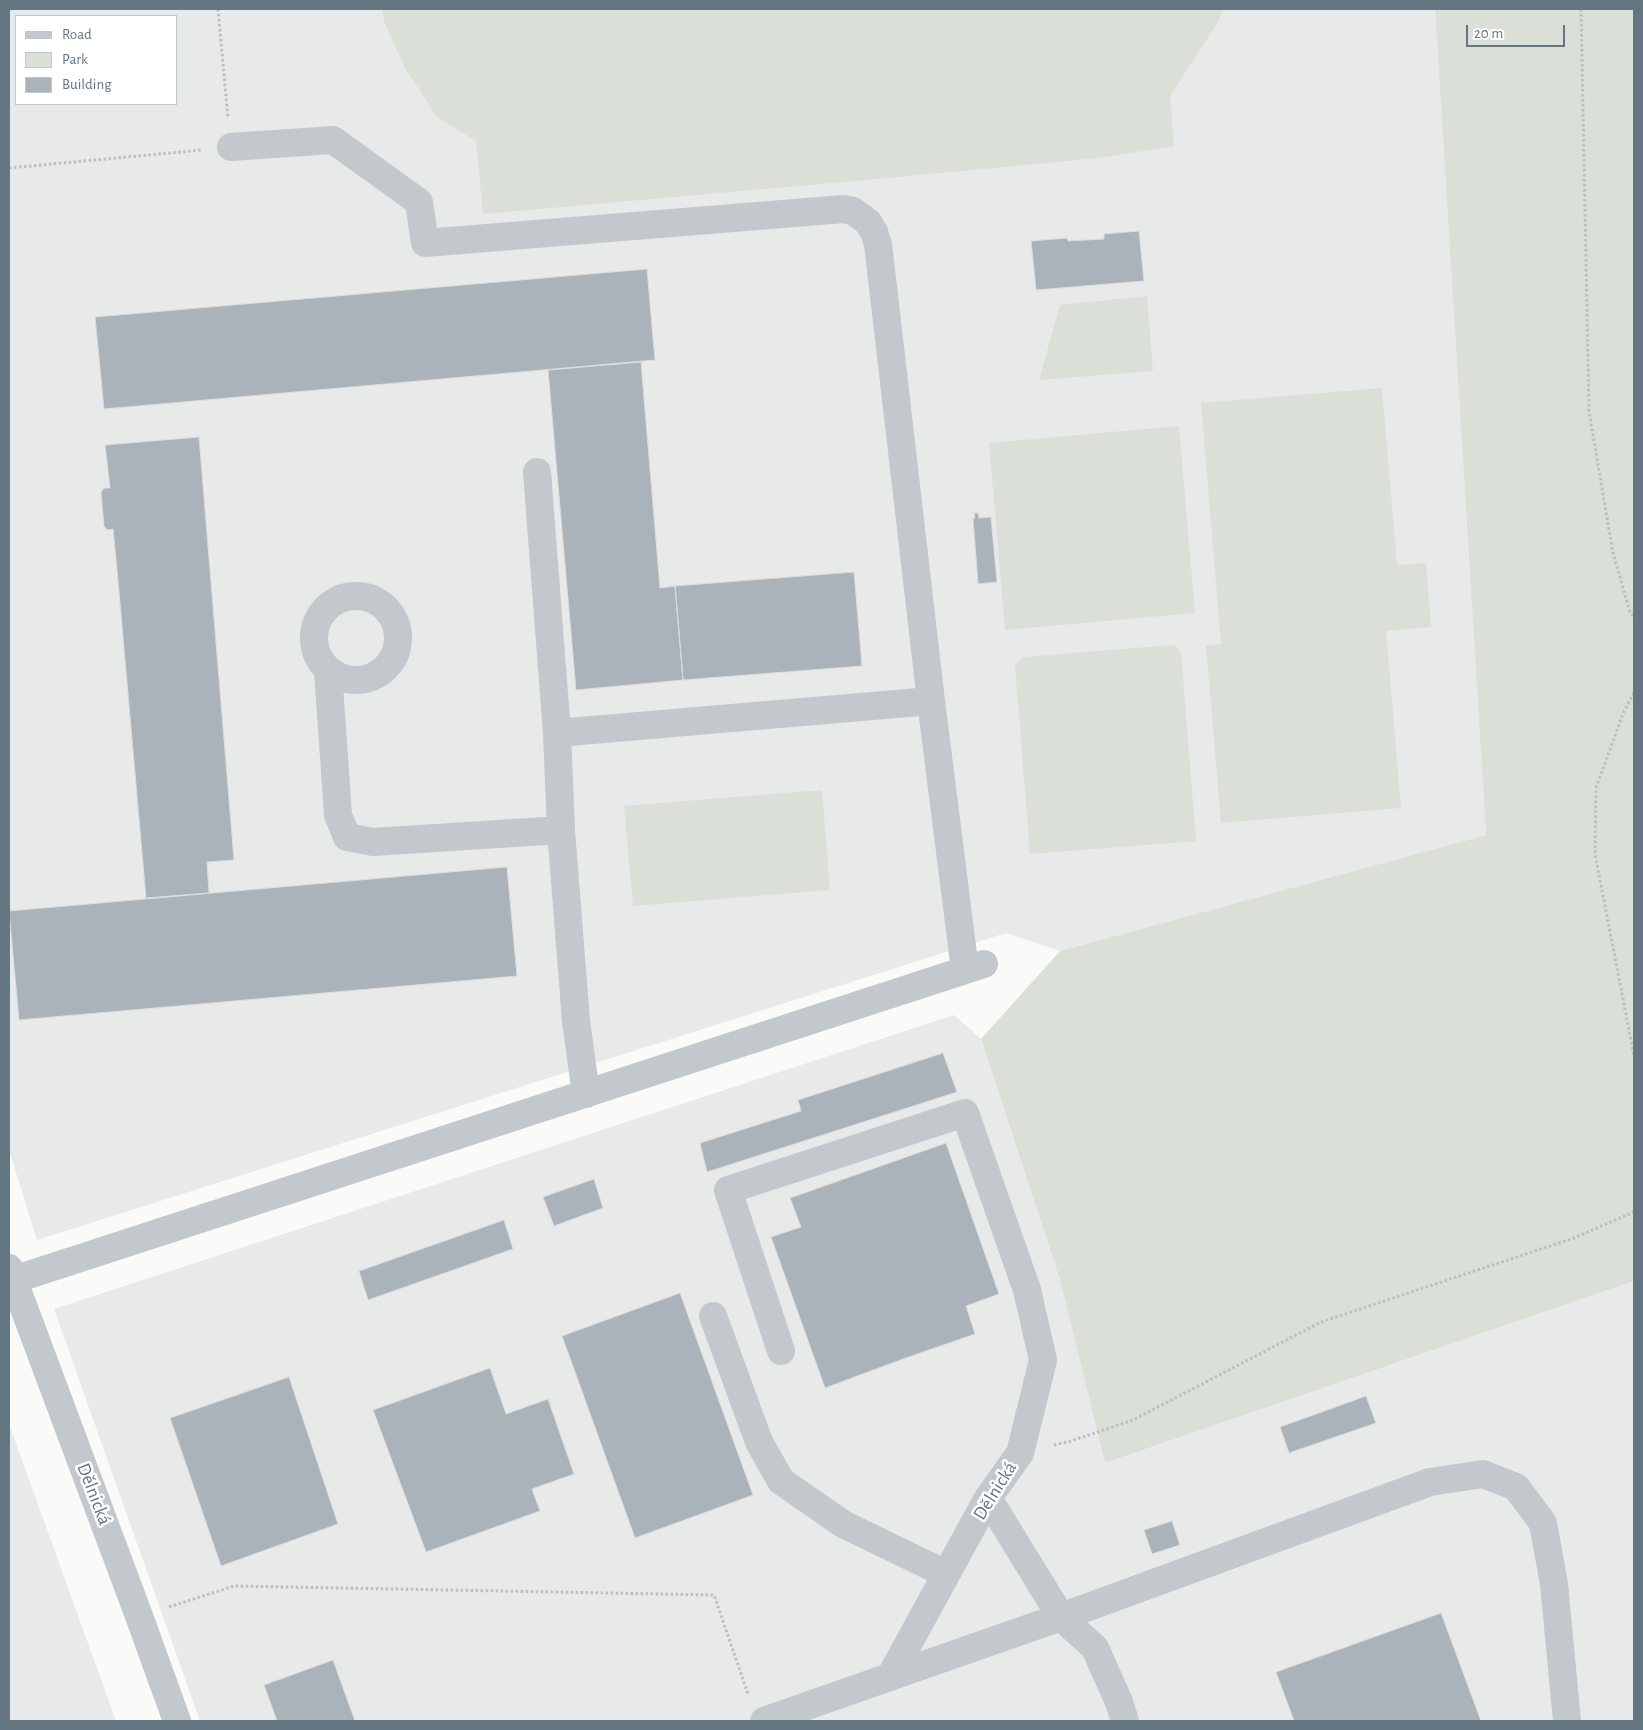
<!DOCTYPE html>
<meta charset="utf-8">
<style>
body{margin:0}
#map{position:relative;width:1643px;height:1730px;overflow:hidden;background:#fafaf8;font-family:"Alegreya Sans",sans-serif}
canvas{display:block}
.frame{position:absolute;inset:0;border:10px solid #657683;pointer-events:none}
.legend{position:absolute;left:15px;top:15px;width:162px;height:90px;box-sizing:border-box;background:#fff;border:1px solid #c1c8cd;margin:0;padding:6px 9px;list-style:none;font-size:15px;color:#657683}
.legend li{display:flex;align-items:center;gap:10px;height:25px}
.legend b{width:25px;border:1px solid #c1c8cd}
.scale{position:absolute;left:1466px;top:25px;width:99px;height:22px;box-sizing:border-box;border:2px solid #657683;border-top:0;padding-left:6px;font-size:15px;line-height:18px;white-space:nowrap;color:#657683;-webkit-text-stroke:4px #fff;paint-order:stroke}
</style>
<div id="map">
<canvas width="1643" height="1730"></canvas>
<div class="frame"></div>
<ul class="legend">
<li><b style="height:6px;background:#c3c8cc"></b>Road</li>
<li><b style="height:14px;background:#dadfd7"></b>Park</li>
<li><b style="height:14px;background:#aab3b9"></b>Building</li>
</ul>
<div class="scale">20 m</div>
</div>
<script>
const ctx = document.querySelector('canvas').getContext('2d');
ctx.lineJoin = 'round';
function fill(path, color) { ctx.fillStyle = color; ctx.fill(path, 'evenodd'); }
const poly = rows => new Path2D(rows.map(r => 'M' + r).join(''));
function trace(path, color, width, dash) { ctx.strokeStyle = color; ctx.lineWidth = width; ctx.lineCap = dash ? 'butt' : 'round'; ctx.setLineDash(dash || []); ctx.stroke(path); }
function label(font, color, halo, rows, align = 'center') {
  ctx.font = font + ' "Alegreya Sans",sans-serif'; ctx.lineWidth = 5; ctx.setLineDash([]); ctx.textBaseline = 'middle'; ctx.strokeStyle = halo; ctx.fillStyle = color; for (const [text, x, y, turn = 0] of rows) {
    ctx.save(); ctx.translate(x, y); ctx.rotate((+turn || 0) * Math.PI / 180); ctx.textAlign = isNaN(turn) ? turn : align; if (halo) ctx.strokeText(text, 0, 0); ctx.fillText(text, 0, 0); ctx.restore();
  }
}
const built = poly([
 [9,9,1435,9,1486,835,1060,951,1006,933,37,1240,9,1150],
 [16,16,176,16,176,104,16,104],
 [954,1015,981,1039,1060,1280,1105,1463,1634,1281,1634,1721,200,1721,54,1309],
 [9,1424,116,1721,9,1721]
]);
const green = poly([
 [382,9,1223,9,1218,22,1170,96,1174,146,1099,158,866,180,483,214,476,141,437,117,404,66,384,21],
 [1435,9,1634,9,1634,1281,1105,1463,1060,1280,981,1039,1060,951,1486,835],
 [1147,296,1153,371,1039,380,1060,305],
 [1382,388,1397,565,1426,563,1431,627,1386,631,1401,808,1221,823,1206,646,1221,644,1201,403],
 [1179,426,1195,613,1005,630,989,443],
 [1173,645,1181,652,1196,841,1030,854,1015,665,1023,657],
 [822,790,830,890,633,906,624,806]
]);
const building = poly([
 [1139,231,1144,281,1036,290,1031,241,1067,238,1068,241,1104,239,1104,234,1139,231],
 [647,269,655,360,104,409,95,317,647,269],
 [641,362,660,588,675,586,683,680,576,690,548,370,641,362],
 [199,437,234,860,207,862,209,893,146,898,117,569,113,529,107,530,104,526,101,492,104,488,110,488,105,445,199,437],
 [974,513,978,513,979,518,991,517,997,582,978,584,973,518,975,518,974,513],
 [854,572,862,666,683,680,675,586,854,572],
 [507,867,517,976,19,1020,9,911,507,867],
 [943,1053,957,1092,707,1172,700,1143,801,1111,798,1100,943,1053],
 [946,1143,999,1294,966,1306,975,1334,903,1359,825,1388,771,1237,801,1227,790,1198,946,1143],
 [594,1179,603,1208,554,1226,543,1197,594,1179],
 [504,1220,513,1249,368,1300,359,1271,504,1220],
 [680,1293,753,1495,635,1538,562,1336,680,1293],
 [490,1368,506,1414,548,1399,574,1474,532,1489,540,1511,426,1552,373,1410,490,1368],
 [289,1377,338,1524,221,1566,170,1418,289,1377],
 [1366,1396,1376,1423,1289,1453,1280,1427,1366,1396],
 [1172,1521,1180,1545,1152,1554,1144,1530,1172,1521],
 [1441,1613,1481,1721,1294,1721,1276,1672,1441,1613],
 [333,1660,355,1721,277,1721,264,1685,333,1660]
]);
const path = poly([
 [218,9,228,118],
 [1581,9,1589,411,1613,553,1630,612,1634,617],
 [9,168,202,150],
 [1634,693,1624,711,1596,788,1595,854,1634,1056],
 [1054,1445,1071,1441,1133,1420,1321,1322,1574,1238,1634,1212],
 [169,1607,234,1586,714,1595,748,1694]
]);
const minor = poly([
 [231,147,333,140,419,202,425,243,844,209,853,211,868,222,874,232,878,244,931,701,965,970],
 [537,472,557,733,561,830,576,1021,586,1094],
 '314 638a42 42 0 1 1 84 0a42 42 0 1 1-84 0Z',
 [328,671,338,815,347,837,373,842,561,830],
 [557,733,931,701],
 [9,1268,139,1616,177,1721],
 [13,1280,984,964],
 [713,1316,759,1442,781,1481,843,1524,946,1574],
 [781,1351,728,1190,965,1113,1027,1290,1043,1360,1020,1453,988,1498,890,1677],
 [988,1498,1061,1617,1095,1648,1119,1702,1125,1721],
 [764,1721,1061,1617,1430,1482,1483,1474,1516,1487,1543,1523,1554,1584,1567,1721]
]);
const streetNames = [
 ["Dělnická",995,1491,-58],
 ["Dělnická",94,1494,69]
];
fill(built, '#e8e9e9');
fill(green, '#dadfd7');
fill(building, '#aab3b9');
trace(building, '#dcdcda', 1);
trace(path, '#bbbfc2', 3, [2.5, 2.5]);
trace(minor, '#c3c8cc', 28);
label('19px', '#657683', '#fff', streetNames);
</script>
